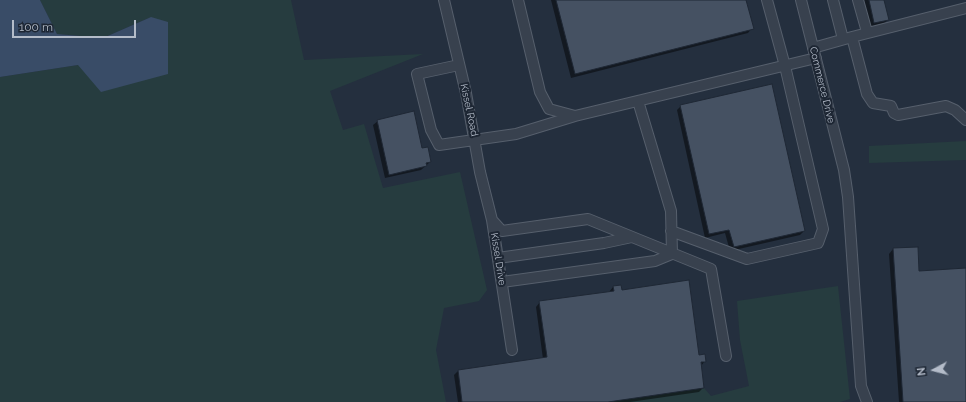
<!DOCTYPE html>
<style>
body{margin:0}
#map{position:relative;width:966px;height:402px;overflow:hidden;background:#242f3e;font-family:Raleway,sans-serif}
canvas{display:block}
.north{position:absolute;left:914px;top:350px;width:40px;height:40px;-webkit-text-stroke:3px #1d2633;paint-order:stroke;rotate:263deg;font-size:11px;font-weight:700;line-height:16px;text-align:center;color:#b4bcc9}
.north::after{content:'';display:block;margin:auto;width:14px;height:18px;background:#b4bcc9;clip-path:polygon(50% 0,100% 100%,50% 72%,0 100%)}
.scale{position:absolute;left:12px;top:20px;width:124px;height:18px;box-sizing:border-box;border:2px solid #b4bcc9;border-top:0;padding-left:5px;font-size:12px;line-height:14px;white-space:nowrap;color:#b4bcc9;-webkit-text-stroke:3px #1d2633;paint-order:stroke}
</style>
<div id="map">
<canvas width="966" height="402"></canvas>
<div class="north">N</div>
<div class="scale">100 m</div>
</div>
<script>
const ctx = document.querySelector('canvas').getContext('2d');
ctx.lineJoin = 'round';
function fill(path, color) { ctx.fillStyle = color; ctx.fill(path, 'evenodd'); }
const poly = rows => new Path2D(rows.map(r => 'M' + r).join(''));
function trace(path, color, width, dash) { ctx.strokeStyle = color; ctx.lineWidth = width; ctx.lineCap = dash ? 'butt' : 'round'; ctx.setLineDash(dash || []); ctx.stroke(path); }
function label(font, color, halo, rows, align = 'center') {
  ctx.font = font + ' Raleway,sans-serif'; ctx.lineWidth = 4; ctx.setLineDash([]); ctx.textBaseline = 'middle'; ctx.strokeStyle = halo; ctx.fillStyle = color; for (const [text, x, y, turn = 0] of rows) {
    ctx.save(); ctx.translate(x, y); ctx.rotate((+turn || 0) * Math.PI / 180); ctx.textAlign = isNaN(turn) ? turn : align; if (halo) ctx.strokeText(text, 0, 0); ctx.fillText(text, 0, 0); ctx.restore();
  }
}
const green = poly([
 [40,0,291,0,304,60,423,54,330,91,343,130,364,124,383,188,460,172,487,290,479,301,444,308,436,350,446,402,0,402,0,77,78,65,151,17,103,38,57,34],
 [966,141,966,160,869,163,869,146],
 [838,286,850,399,840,402,608,402,704,388,711,396,749,386,740,340,737,301]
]);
const water = poly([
 [0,0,40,0,57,34,103,38,151,17,168,22,168,74,101,92,78,65,0,77]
]);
const shadow = poly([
 [551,0,745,0,752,28,748,33,571,78],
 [864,0,883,0,888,20,883,24,870,27],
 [681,106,804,231,800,235,730,251,725,233,705,238,677,110],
 [378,121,421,149,430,162,421,170,385,178,373,125],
 [893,249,918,272,966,269,966,402,899,402,889,254],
 [613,287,621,291,705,361,701,366,703,388,699,392,630,402,458,402,454,375,458,371,543,359,536,307,540,302,609,292]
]);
const building = poly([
 [556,0,746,0,754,29,575,74,556,0],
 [869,0,884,0,889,20,874,23,869,0],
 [772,84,805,231,734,247,729,230,709,234,680,105,772,84],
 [414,111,422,148,428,147,431,162,426,163,427,166,389,175,377,120,414,111],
 [918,247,919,271,966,268,966,402,903,402,893,248,918,247],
 [689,280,699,355,705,354,706,362,701,362,704,388,608,402,462,402,458,370,547,357,539,301,614,291,613,286,621,285,622,290,689,280]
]);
const minor = poly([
 [444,0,466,93,480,172,492,220,512,350],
 [518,0,540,92,549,109,575,116],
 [801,0,844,170,848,197,861,386,867,402],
 [833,0,843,39],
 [858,0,867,32],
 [852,37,966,8],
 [813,48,852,37,867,94,873,103,891,106,894,113,898,115,946,106,955,110,966,120],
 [459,65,417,74,431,130,439,145,516,134,575,116,816,58],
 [492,220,502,231,588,219,711,269,726,356],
 [671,231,747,259,818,243,823,229,785,66,767,0],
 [498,258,604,243,632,237],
 [502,282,655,261,672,254,671,211,638,101]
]);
const streetNames = [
 ["Commerce Drive",822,85,76],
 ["Kissel Road",469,110,78],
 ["Kissel Drive",498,259,81]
];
fill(green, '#263c3f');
fill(water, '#394c67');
fill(shadow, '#0007');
fill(building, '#455162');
trace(building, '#1f2835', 1);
trace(minor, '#565f6c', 12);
trace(minor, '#38414e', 10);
label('10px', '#b4bcc9', '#1d2633', streetNames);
</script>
